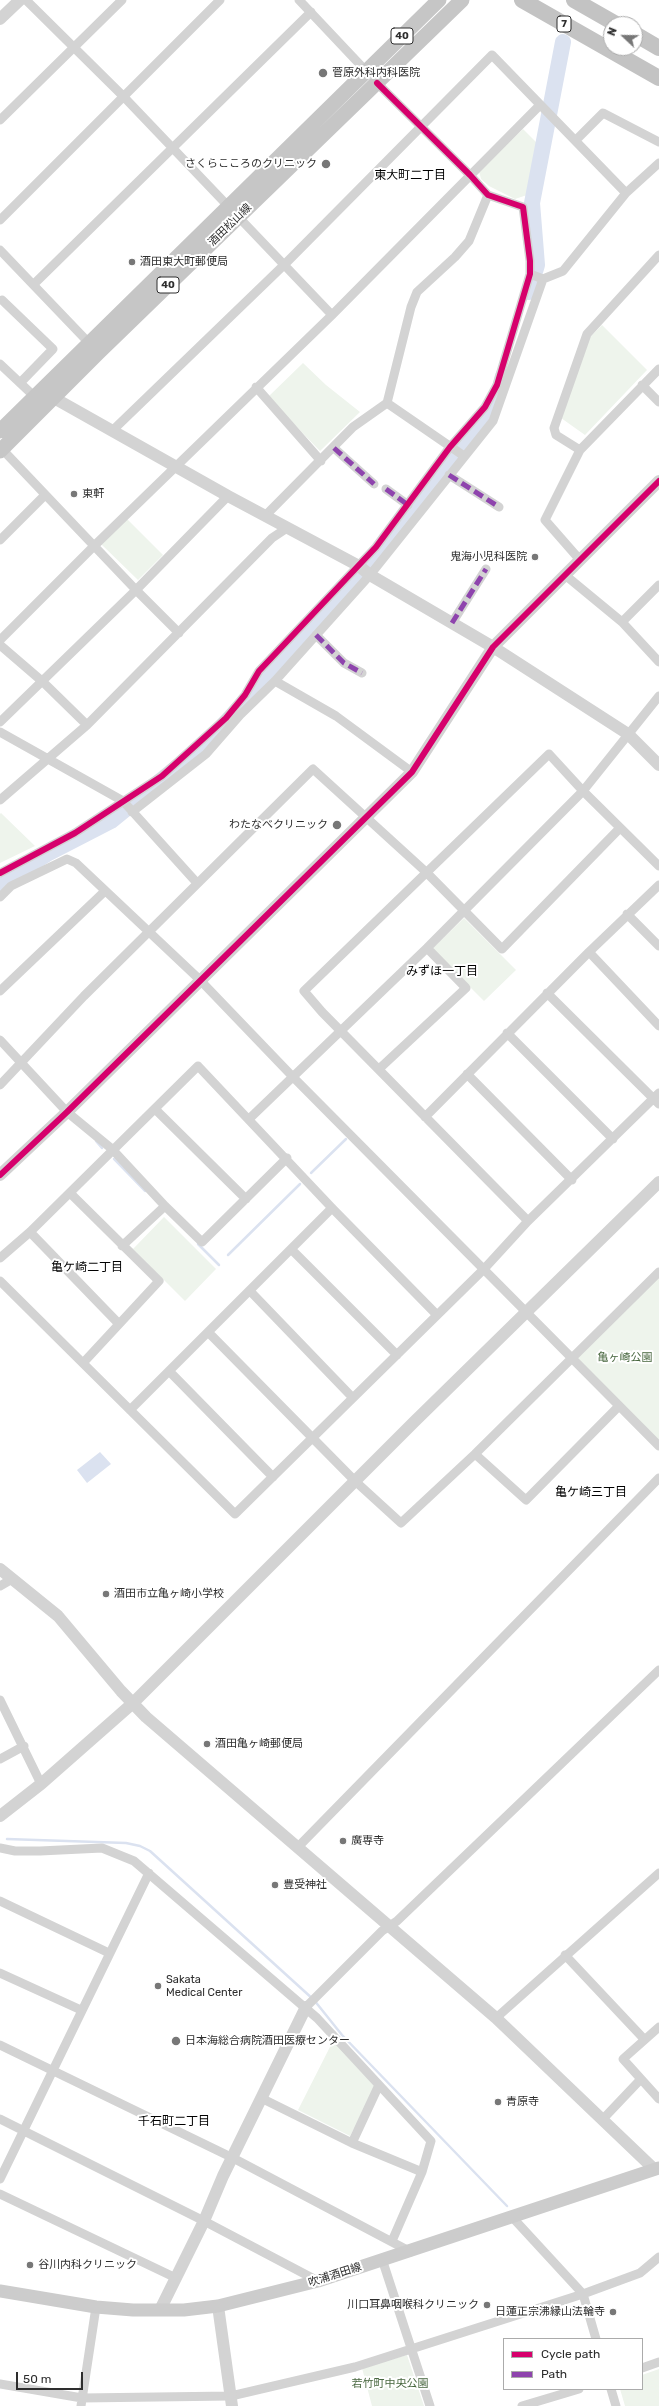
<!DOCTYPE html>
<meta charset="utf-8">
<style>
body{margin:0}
#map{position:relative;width:659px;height:2406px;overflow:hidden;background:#fff;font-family:Rubik,sans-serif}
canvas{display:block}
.legend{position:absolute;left:503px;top:2338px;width:140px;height:52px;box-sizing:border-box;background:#fff;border:1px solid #ababab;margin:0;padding:5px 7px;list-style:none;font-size:12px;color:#2e2e2e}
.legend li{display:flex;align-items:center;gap:8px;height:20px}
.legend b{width:20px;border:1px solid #ababab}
.north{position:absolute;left:603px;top:16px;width:40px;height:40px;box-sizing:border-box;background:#fff;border:1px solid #ababab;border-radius:50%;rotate:292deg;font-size:11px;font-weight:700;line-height:16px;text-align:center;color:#2e2e2e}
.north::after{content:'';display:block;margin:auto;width:14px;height:18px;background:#777;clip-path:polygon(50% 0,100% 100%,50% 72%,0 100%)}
.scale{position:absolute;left:16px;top:2372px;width:67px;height:18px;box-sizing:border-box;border:2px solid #2e2e2e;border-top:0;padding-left:5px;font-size:12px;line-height:14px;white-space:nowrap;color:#2e2e2e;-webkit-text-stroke:3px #fff;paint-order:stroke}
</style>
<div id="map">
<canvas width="659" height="2406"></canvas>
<ul class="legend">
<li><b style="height:5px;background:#d6006c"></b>Cycle path</li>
<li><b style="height:5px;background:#8e44ad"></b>Path</li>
</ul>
<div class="north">N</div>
<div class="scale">50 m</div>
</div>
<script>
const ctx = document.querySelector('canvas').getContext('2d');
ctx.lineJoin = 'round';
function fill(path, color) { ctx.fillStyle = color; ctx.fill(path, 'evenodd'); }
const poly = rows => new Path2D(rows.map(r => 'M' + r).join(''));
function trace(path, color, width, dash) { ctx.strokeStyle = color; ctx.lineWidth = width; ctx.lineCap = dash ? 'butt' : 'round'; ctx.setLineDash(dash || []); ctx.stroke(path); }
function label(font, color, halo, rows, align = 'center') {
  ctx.font = font + ' Rubik,"Noto Sans JP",sans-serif'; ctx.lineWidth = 4; ctx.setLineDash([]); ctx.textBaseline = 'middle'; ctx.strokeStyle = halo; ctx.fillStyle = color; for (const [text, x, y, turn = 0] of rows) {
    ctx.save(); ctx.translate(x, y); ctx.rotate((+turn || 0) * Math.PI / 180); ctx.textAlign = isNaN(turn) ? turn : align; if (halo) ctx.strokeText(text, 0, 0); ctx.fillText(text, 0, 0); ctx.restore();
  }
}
const green = poly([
 [523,129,537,143,527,195,515,199,489,186,481,179,479,171],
 [602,325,647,370,585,435,561,418,590,337],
 [303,363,326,385,360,412,320,451,268,397],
 [126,518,163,555,138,580,101,544],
 [1,813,35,846,0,863,0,814],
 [464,918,516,970,484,1001,432,949],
 [164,1217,216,1269,185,1301,133,1249],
 [659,1275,659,1442,576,1357],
 [333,2041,376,2085,350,2136,298,2110],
 [407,2355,424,2406,372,2406,362,2368],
 [659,2369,659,2406,625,2406,620,2389,642,2389,642,2375]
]);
const water = poly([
 [100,1452,111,1464,87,1483,77,1470]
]);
const stream = poly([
 [96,1141,102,1148],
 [114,1159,145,1191],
 [311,1173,346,1139],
 [198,1244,219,1265],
 [228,1255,300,1184],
 [7,1839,126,1843,140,1846,150,1851,314,2000,342,2035,507,2206]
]);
const river = poly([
 [529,292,537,265,532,203,563,42],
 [0,884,47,854,111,821,207,743,379,556,448,459,476,428,498,395,503,376]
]);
const minor = poly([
 [26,0,123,96,332,315],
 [299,0,366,71],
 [0,120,122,0],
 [576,140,603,113,659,142],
 [0,220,220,0],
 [0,250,89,343],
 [530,274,543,279,563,271,626,193,659,163],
 [34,284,311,12],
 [2,300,53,349,20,383],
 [0,364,35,397],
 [642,385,659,402],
 [256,387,321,461],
 [387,403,464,456],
 [112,431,285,264,492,55,626,193],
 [334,448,374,484],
 [2,449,136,590,179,633],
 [580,450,556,435,554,428,587,334,659,255],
 [449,475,499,507],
 [386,489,408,505],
 [265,516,353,427,387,403,411,307,417,292,455,257,469,241,488,195],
 [0,540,45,495],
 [580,560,545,520,580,450,659,369],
 [565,575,622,622,659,662],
 [622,622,659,585],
 [452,623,486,569],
 [316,635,344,663,362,673],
 [0,640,94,546,332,315,540,105],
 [0,645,43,682,87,725],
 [275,681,336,716,412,772],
 [0,722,136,590,228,496],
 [0,732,123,801,197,883],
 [0,800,87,725,272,538,287,528],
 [132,812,206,754,240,715,275,681,370,575,493,421,543,279],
 [0,873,75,833,162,776,226,718,245,695,259,671,376,547,450,447,485,407,497,385,530,274,530,261,523,207,488,195,470,175,377,83],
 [0,897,11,886,67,859,76,863,199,979,293,1077,659,1446],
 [627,914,659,946],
 [589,952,659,1026],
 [0,991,105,891],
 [547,993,659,1104],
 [507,1033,613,1139],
 [0,1040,67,1112,112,1149,165,1206,202,1242,287,1158],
 [379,1069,466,988,427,948],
 [467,1074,572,1180],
 [0,1085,84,996,313,769,426,872,502,949,620,828],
 [155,1109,246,1199],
 [425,1117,589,952,659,885],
 [249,1119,427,948,583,791,659,696],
 [70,1193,159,1281,83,1363],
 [528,1221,322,1012,304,991,549,754,583,791,659,866],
 [30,1232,119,1324],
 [122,1246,165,1206],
 [291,1249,397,1355],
 [0,1258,30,1232,198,1066,332,1208,437,1315],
 [0,1281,235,1514,484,1269,528,1221,659,1093],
 [250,1291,353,1398],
 [208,1332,355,1481,401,1523,475,1454,659,1272],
 [169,1371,273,1477],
 [130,1410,332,1208],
 [475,1454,526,1500,619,1406],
 [0,1586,12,1579],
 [0,1700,41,1784],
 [0,1759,24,1746],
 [0,1848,15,1851,40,1851,102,1848,134,1861,317,2018,431,2141,422,2172,392,2241],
 [297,1848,659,1478],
 [0,1901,109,1953],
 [565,1955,644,2039],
 [0,1973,81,2010],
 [306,2007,382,1931,397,1921,659,1670],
 [496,2018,659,1873],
 [659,2027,623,2059,659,2099],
 [0,2045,233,2158,411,2252],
 [261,2098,352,2143,422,2172],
 [0,2119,204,2221,318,2281],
 [603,2119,640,2080],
 [352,2143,379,2085],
 [0,2179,149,1873],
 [0,2194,176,2278],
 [513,2218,583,2294,596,2339],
 [382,2259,430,2406],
 [642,2368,659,2362],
 [0,2384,82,2398,231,2396,355,2367,583,2294,640,2273,659,2257],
 [611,2389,616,2406],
 [81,2406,96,2307],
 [522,2406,579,2389]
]);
const tertiary = poly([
 [0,19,20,0],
 [46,398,54,398,228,496,359,566,370,575,493,647,628,734,659,765],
 [0,1175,67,1112,412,772,493,647,659,481],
 [0,1569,58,1616,121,1691,146,1717,496,2018,654,2169],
 [0,1816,41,1784,133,1703,414,1422,659,1182],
 [218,2306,232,2406],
 [160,2310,204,2221,223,2176,306,2007]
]);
const secondary = poly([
 [0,2291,96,2307,133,2310,184,2310,218,2306,318,2281,659,2168]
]);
const primary = poly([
 [0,431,439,0],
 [0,451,98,353,462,0]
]);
const trunk = poly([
 [522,0,659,78],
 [574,0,616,24],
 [635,34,659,48]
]);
const quiet = poly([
 [334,448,374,484],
 [449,475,499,507],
 [386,489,408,505],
 [452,623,486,569],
 [316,635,344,663,362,673]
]);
const cycleway = poly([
 [0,873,75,833,162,776,226,718,245,695,259,671,376,547,450,447,485,407,497,385,530,274,530,261,523,207,488,195,470,175,377,83],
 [0,1175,67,1112,412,772,493,647,659,481]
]);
const markers = [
 [323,73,5,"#777"],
 [326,164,5,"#777"],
 [132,262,4,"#777"],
 [74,494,4,"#777"],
 [535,557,4,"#777"],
 [337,825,5,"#777"],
 [106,1594,4,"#777"],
 [207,1744,4,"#777"],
 [343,1841,4,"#777"],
 [275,1885,4,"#777"],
 [158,1986,4,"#777"],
 [176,2041,5,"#777"],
 [498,2102,4,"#777"],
 [30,2265,4,"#777"],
 [487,2305,4,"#777"],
 [613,2312,4,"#777"]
];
const shields = [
 [564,24,14],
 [402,36,22],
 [168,285,22]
];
const shieldNames = [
 ["7",564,24],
 ["40",402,36],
 ["40",168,285]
];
const poiNames = [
 ["菅原外科内科医院",332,73],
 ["さくらこころのクリニック",317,164,"right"],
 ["酒田東大町郵便局",140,262],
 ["東軒",82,494],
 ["鬼海小児科医院",527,557,"right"],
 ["わたなべクリニック",328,825,"right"],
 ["酒田市立亀ヶ崎小学校",114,1594],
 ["酒田亀ヶ崎郵便局",215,1744],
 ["廣専寺",351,1841],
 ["豊受神社",283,1885],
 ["Sakata",166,1980],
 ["Medical Center",166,1993],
 ["日本海総合病院酒田医療センター",185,2041],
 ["青原寺",506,2102],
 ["谷川内科クリニック",38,2265],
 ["川口耳鼻咽喉科クリニック",479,2305,"right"],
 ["日蓮正宗沸縁山法輪寺",605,2312,"right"]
];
const streetNames = [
 ["酒田松山線",230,225,-44],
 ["吹浦酒田線",335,2275,-18]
];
const parkNames = [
 ["亀ヶ崎公園",625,1358],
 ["若竹町中央公園",390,2384]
];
const neighbourhoodNames = [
 ["東大町二丁目",410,176],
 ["みずほ一丁目",442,972],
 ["亀ケ崎二丁目",87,1268],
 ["亀ケ崎三丁目",591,1493],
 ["千石町二丁目",174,2122]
];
fill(green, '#eef4ec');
fill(water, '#dbe2f0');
trace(stream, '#dbe2f0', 2.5);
trace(river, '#dbe2f0', 16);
trace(minor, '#d3d3d3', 9);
trace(tertiary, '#d3d3d3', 12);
trace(secondary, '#ccc', 13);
trace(primary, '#c6c6c6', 15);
trace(trunk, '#c3c3c3', 16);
trace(quiet, '#8e44ad', 5, [10, 5]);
trace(cycleway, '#d6006c', 6);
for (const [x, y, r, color] of markers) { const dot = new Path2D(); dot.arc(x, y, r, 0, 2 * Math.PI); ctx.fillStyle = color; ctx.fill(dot); trace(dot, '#fff', 1.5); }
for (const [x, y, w] of shields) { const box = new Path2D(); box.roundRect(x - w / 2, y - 8, w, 16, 3); ctx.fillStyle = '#fff'; ctx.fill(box); trace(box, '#2e2e2e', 1); }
label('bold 10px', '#2e2e2e', null, shieldNames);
label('11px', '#2e2e2e', '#fff', poiNames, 'left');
label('11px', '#2e2e2e', '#fff', streetNames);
label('11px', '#48673f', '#fff', parkNames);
label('12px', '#000', '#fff', neighbourhoodNames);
</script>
